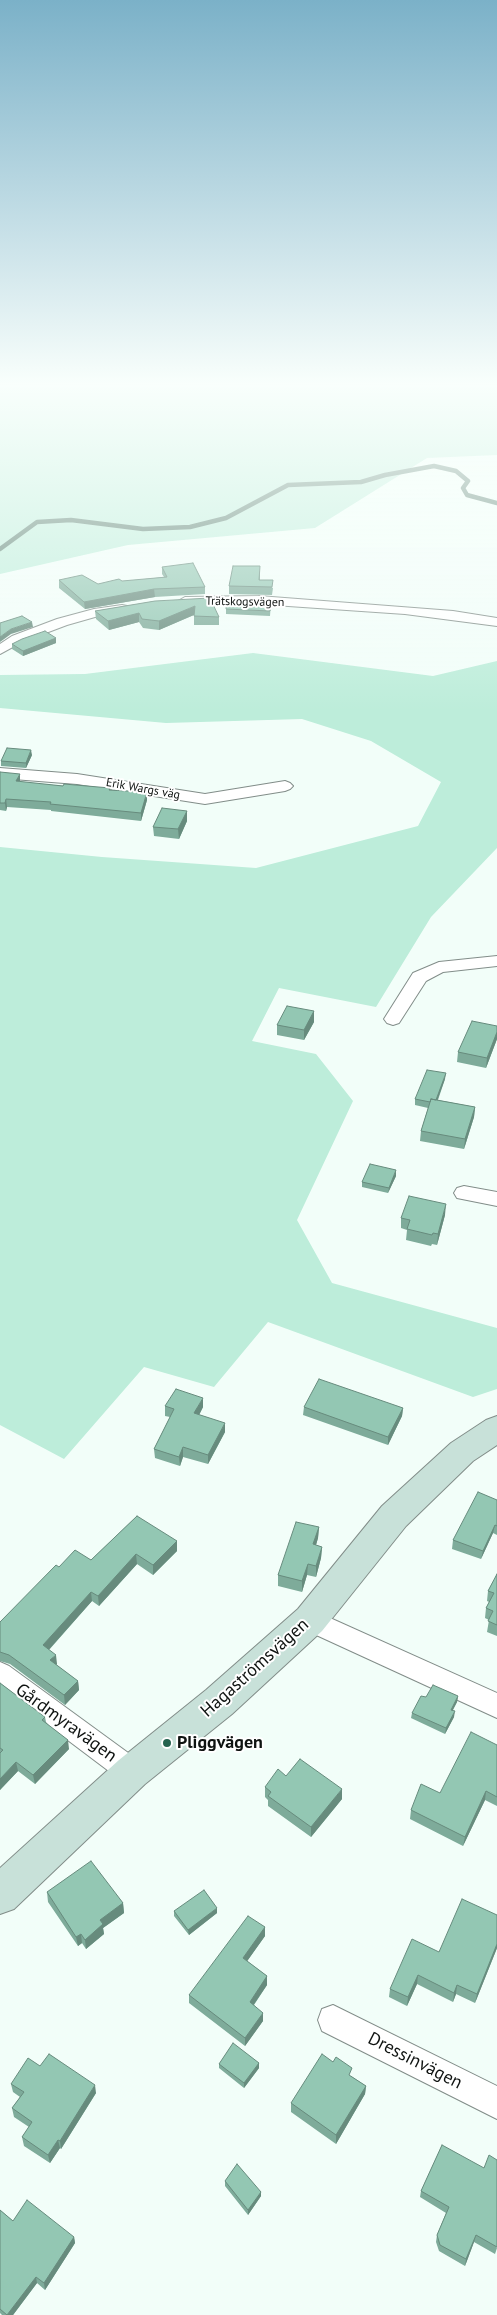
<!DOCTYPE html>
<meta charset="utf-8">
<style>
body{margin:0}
canvas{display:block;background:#f2fef9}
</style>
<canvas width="497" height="2315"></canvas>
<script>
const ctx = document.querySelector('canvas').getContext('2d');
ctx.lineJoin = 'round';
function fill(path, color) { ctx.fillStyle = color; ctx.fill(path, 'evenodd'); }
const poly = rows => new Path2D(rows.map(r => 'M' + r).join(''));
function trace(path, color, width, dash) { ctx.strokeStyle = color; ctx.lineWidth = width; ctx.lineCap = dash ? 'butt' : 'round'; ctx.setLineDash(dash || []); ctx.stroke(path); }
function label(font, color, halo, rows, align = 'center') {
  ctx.font = font + ' "PT Sans",sans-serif'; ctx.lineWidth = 4; ctx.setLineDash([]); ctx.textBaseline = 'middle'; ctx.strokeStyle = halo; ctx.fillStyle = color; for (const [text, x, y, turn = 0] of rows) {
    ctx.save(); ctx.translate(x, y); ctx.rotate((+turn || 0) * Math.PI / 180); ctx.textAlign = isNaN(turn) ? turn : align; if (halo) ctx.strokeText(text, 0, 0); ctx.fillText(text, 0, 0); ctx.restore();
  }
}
const green = poly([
 [0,387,497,387,497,455,427,458,315,528,128,545,0,574],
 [253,653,433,676,497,661,497,848,431,917,376,1007,279,988,252,1041,316,1054,353,1101,297,1220,332,1283,497,1328,497,1389,473,1397,268,1322,214,1387,144,1367,64,1459,0,1425,0,847,102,857,256,868,418,826,441,782,371,741,302,719,166,723,0,708,0,675,85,674]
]);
const stream = poly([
 [0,549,37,522,71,520,143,529,190,527,226,518,288,485,361,482,385,475,434,466,456,471,468,481,463,488,467,495,497,503]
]);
const street = poly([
 [259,596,453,611,497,618,497,626,405,614,259,604,185,605,178,601,185,597,259,596],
 [122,605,127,606,129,609,127,612,95,617,67,625,22,642,0,654,0,644,12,636,57,619,94,609,122,605],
 [0,768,77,774,205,794,285,781,290,783,293,786,290,789,285,791,205,804,77,784,0,778,0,768],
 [497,956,497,966,443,972,426,981,399,1023,393,1025,387,1023,384,1019,413,973,439,962,497,956],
 [464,1186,497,1192,497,1206,457,1198,454,1193,457,1188,464,1186],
 [310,1609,497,1693,497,1718,301,1628,297,1620,301,1612,310,1609],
 [0,1662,9,1666,142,1763,146,1772,142,1781,132,1785,122,1781,0,1689,0,1662],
 [333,2005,497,2086,497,2119,322,2031,318,2020,322,2009,333,2005]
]);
const secondary = poly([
 [497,1416,497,1445,473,1461,406,1526,322,1631,232,1714,145,1784,14,1909,0,1914,0,1868,119,1760,206,1690,298,1609,382,1506,451,1443,486,1420,497,1416]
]);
const wall = poly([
 [162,567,205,587,205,594,155,597,85,609,59,588,59,580,98,584,164,577,162,574],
 [260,574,260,580,273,588,272,595,229,594,229,586],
 [155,601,219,617,219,625,194,625,194,615,159,630,143,628,139,622,109,630,96,619,95,611],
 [271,602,270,616,226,614,226,609],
 [56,638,56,643,23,656,12,649,12,644],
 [32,755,26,768,1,766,1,761],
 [0,772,20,782,110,790,147,800,141,821,51,811,51,810,7,807,6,811,0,810],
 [187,811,187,821,179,839,154,836,153,827],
 [314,1011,314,1022,304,1040,277,1035,277,1025],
 [497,1026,497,1039,486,1068,457,1062,458,1052],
 [445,1079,438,1100,475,1107,474,1117,464,1149,420,1141,421,1131,428,1108,415,1105,415,1099],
 [396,1176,388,1193,362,1187,362,1182],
 [445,1215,437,1245,432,1244,431,1246,406,1240,407,1230,401,1228,401,1218],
 [165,1406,203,1407,199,1415,225,1432,208,1464,183,1457,180,1466,155,1458,154,1449,170,1417,165,1416],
 [304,1407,403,1408,402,1416,388,1445,303,1415],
 [497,1500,497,1535,493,1533,481,1559,452,1549,453,1540],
 [137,1516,177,1551,153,1575,137,1564,99,1606,92,1601,49,1650,57,1664,56,1665,78,1681,79,1690,65,1705,10,1664,0,1661,0,1622,59,1567,91,1560],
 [319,1527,318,1538,316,1545,322,1547,321,1558,316,1577,307,1575,302,1592,278,1586,278,1575],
 [497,1574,497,1636,487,1632,489,1620,485,1618,486,1608,489,1602,487,1601,488,1591],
 [0,1683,45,1717,46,1722,69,1749,35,1784,18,1771,0,1790],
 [458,1696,457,1702,453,1710,454,1717,445,1734,411,1718,412,1713,426,1697],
 [497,1745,497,1806,485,1800,463,1846,410,1819,411,1810,440,1793],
 [286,1776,342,1799,311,1837,268,1806,268,1800,265,1797,265,1787],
 [47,1892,123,1903,124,1913,103,1928,104,1934,86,1949,82,1943,78,1946,48,1902],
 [174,1911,217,1913,189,1935,174,1916],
 [497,1915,497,1948,475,2003,456,1994,453,2002,417,1984,407,2006,389,1997,390,1989,439,1952],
 [265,1927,265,1936,247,1961,267,1976,267,1985,254,2005,263,2021,245,2046,189,2003,189,1995],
 [259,2063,259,2068,244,2088,219,2068,219,2064],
 [40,2066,96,2093,61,2149,60,2148,50,2163,24,2146,22,2137,29,2127,14,2117,12,2108,20,2097,13,2092,11,2084],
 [351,2076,366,2086,365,2094,336,2144,291,2112,291,2103],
 [442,2145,497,2248,495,2254,474,2242,465,2266,439,2251,436,2242,437,2235,446,2213,420,2197,421,2191],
 [225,2181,261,2192,261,2196,248,2215,225,2186],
 [0,2210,13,2221,74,2237,75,2243,45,2290,37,2283,13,2315,2,2315,0,2313]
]);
const shadedWall = poly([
 [154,589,155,597,85,609,84,602],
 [195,606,196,614,159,630,159,621],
 [139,613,139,622,109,630,108,621],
 [32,622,33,627,11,634,0,642,0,637,11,629],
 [56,638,56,643,23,656,23,651],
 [31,750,32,755,26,768,26,763],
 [20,774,20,781,16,781],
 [147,792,147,800,141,821,141,813],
 [6,799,7,807,6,811,5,803],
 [187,811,187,821,179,839,178,829],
 [314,1011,314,1022,304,1040,304,1030],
 [497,1032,497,1039,486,1068,487,1058],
 [446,1073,445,1079,434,1109,435,1103],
 [475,1107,474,1117,464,1149,465,1139],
 [396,1170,396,1176,388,1193,389,1188],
 [446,1204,445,1215,437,1245,438,1234],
 [203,1398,203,1407,195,1423,194,1413],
 [403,1408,402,1416,388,1445,388,1437],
 [225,1423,225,1432,208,1464,208,1455],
 [183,1447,183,1457,180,1466,179,1457],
 [495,1525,493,1533,481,1559,483,1551],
 [319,1527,318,1538,313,1555,313,1544],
 [177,1541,177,1551,153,1575,153,1565],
 [322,1547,321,1558,316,1577,316,1566],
 [136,1554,137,1564,99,1606,98,1596],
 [308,1564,307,1575,302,1592,302,1581],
 [91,1592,92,1601,44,1655,43,1645],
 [56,1655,57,1664,51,1670,50,1660],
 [78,1681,79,1690,65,1705,64,1695],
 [458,1696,457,1702,450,1715,451,1710],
 [455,1711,454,1717,445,1734,446,1728],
 [68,1740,69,1749,35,1784,33,1775],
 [16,1762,18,1771,0,1790,0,1779],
 [342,1789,342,1799,311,1837,311,1827],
 [486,1791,485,1800,463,1846,465,1837],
 [123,1903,124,1913,103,1928,104,1934,86,1949,85,1940,100,1920],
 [217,1908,217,1913,189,1935,188,1930],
 [265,1927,265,1936,243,1967,243,1958],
 [81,1934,82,1943,78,1946,76,1937],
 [497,1944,497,1948,475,2003,477,1994],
 [418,1975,417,1984,407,2006,408,1997],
 [267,1976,267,1985,250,2010,250,2002],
 [457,1985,456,1994,453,2002,454,1993],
 [263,2013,263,2021,245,2046,245,2038],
 [259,2063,259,2068,244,2088,244,2083],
 [95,2085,96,2093,61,2149,60,2141],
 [366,2086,365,2094,336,2144,336,2135],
 [58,2140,60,2148,50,2163,48,2155],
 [261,2192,261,2196,248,2215,248,2210],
 [476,2235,474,2242,465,2266,466,2259],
 [74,2237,75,2243,45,2290,44,2283],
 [36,2277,37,2283,13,2315,7,2315]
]);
const building = poly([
 [193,563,205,587,154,589,84,602,59,580,82,575,98,584,119,579,122,581,167,577,162,567,193,563],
 [233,566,260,566,259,580,273,580,272,587,229,586,233,566],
 [210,598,219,617,194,616,195,606,159,621,142,619,139,613,108,621,95,611,155,601,210,598],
 [227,601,271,602,270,611,226,609,227,601],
 [22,616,32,622,11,629,0,637,0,623,22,616],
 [45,631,56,638,23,651,12,644,22,639,45,631],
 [7,748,31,750,26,763,1,761,7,748],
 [0,772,20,774,16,781,63,786,64,784,110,788,109,790,147,792,141,813,50,804,51,802,6,799,5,803,0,803,0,772],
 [162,808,187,811,178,829,153,827,162,808],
 [287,1006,314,1011,304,1030,277,1025,287,1006],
 [472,1021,497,1026,497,1032,487,1058,458,1052,472,1021],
 [427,1070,446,1073,436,1100,431,1099,430,1102,415,1099,427,1070],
 [431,1099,475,1107,465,1139,421,1131,431,1099],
 [370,1164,396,1170,389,1188,362,1182,370,1164],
 [409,1196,446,1204,438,1234,433,1233,432,1235,407,1229,410,1220,401,1218,409,1196],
 [319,1379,403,1408,388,1437,304,1407,319,1379],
 [176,1389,203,1398,194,1413,225,1423,208,1455,183,1447,179,1457,154,1449,174,1409,165,1406,176,1389],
 [478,1492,497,1500,497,1526,495,1525,483,1551,453,1540,478,1492],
 [137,1516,177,1541,153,1565,136,1554,98,1596,91,1592,43,1645,56,1655,50,1660,78,1681,64,1695,9,1655,0,1652,0,1622,56,1565,59,1567,75,1550,91,1560,137,1516],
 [296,1522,319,1527,313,1544,322,1547,316,1566,308,1564,302,1581,278,1575,296,1522],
 [497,1574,497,1625,488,1621,493,1611,486,1608,494,1593,488,1591,497,1574],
 [0,1683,45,1717,42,1720,68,1740,33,1775,16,1762,0,1779,0,1753,3,1750,0,1748,0,1683],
 [433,1685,458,1696,451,1710,455,1711,446,1728,412,1713,421,1696,426,1697,433,1685],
 [471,1732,497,1745,497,1797,486,1791,465,1837,411,1810,421,1784,440,1793,471,1732],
 [300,1759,342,1789,311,1827,268,1796,271,1792,265,1787,278,1769,286,1776,300,1759],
 [91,1861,123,1903,100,1920,103,1924,85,1940,81,1934,76,1937,47,1892,91,1861],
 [204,1890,217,1908,188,1930,174,1911,204,1890],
 [462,1899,497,1915,497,1944,477,1994,457,1985,454,1993,418,1975,408,1997,390,1989,412,1939,439,1952,462,1899],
 [248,1916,265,1927,243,1958,267,1976,250,2002,263,2013,245,2038,189,1995,248,1916],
 [233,2043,259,2063,244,2083,219,2064,233,2043],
 [49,2054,95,2085,60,2141,58,2140,48,2155,22,2137,32,2122,12,2108,24,2092,11,2084,28,2058,40,2066,49,2054],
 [322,2054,333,2062,336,2057,352,2068,349,2075,366,2086,336,2135,291,2103,322,2054],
 [442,2145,484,2168,489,2155,497,2160,497,2247,476,2235,466,2259,440,2245,437,2235,449,2207,421,2191,442,2145],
 [237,2164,261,2192,248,2210,225,2181,237,2164],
 [27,2200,74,2237,44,2283,36,2277,7,2315,0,2309,0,2210,13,2221,27,2200]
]);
const markers = [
 [167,1743,5,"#25634f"]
];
const farStreetnames = [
 ["Trätskogsvägen",245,602,1],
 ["Erik Wargs väg",143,789,10]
];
const nearStreetnames = [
 ["Hagaströmsvägen",255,1668,-42],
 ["Gårdmyravägen",66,1723,36],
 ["Dressinvägen",415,2061,27]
];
const nearPoinames = [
 ["Pliggvägen",177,1743]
];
fill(green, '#bdedda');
trace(stream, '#597e70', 4.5);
trace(street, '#828d89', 2);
trace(secondary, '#828d89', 2);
fill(street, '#fff');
fill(secondary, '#c8e1d9');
fill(wall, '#7eab9a');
fill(shadedWall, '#678b7d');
fill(building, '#93c7b3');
trace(building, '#678b7d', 1);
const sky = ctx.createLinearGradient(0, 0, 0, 711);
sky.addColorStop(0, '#7bb1c8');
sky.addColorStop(0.54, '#f9fffc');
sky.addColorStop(1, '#f9fffc00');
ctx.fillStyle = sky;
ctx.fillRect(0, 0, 497, 711);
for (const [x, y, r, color] of markers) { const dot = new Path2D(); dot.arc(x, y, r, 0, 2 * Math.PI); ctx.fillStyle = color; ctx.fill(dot); trace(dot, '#fff', 2); }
label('12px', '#0f1311', '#fff', farStreetnames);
label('18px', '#0f1311', '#fff', nearStreetnames);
label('bold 18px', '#0f1311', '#fff', nearPoinames, 'left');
</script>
